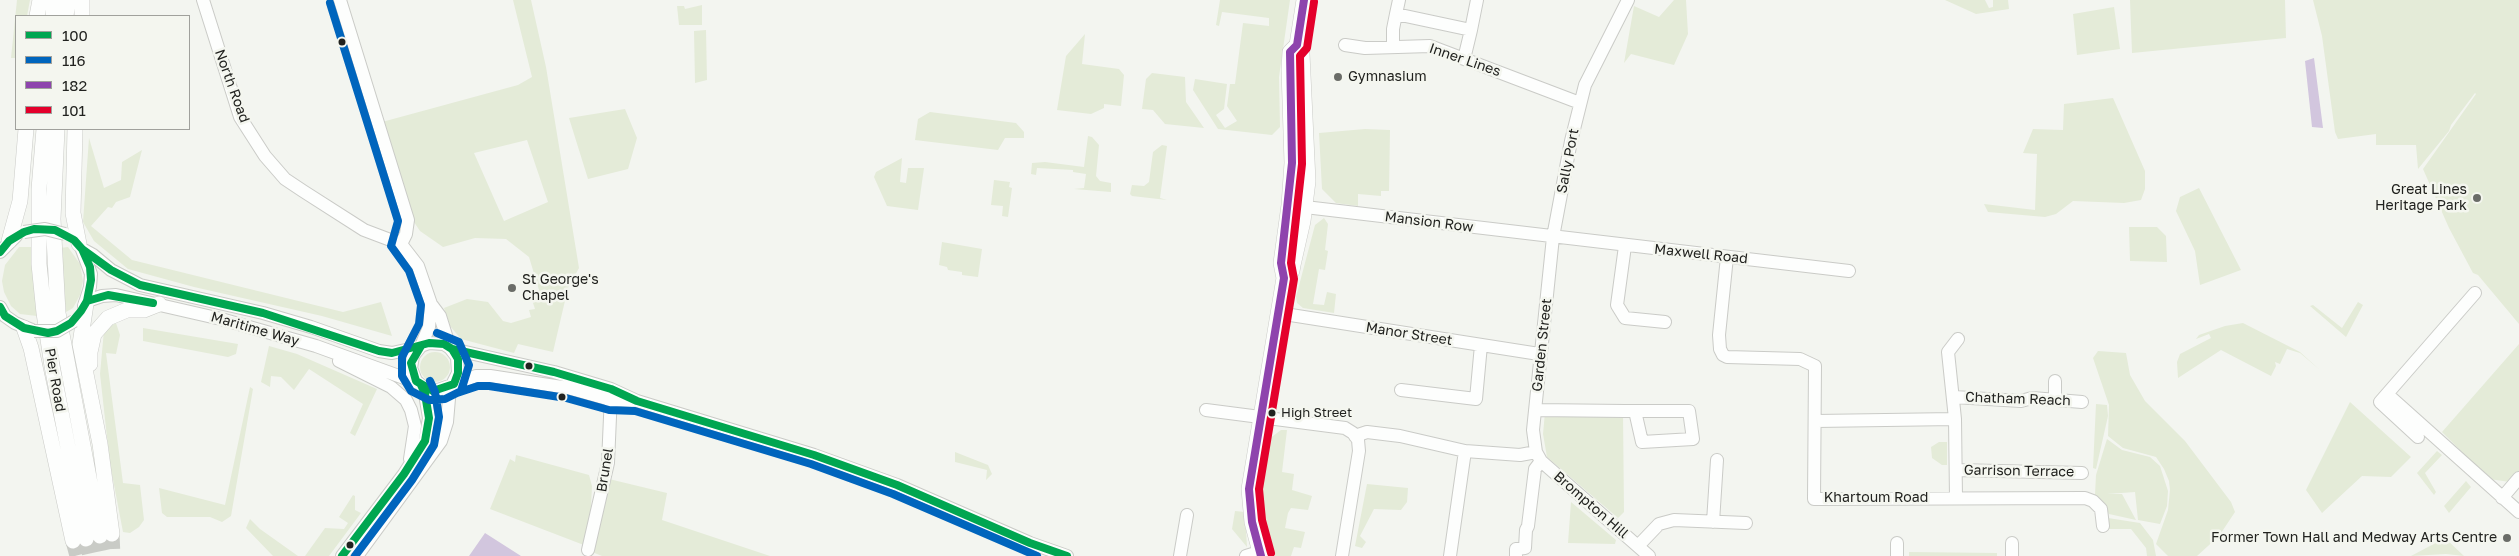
<!DOCTYPE html>
<style>
body{margin:0}
#map{position:relative;width:2519px;height:556px;overflow:hidden;background:#f3f5f0;font-family:"Golos Text",sans-serif}
canvas{display:block}
.legend{position:absolute;left:15px;top:15px;width:175px;height:115px;box-sizing:border-box;background:#f4f6ef;border:1px solid #a0a19c;margin:0;padding:6px 9px;list-style:none;font-size:15px;color:#21221f}
.legend li{display:flex;align-items:center;gap:10px;height:25px}
.legend b{width:25px;border:1px solid #a0a19c}
</style>
<div id="map">
<canvas width="2519" height="556"></canvas>
<ul class="legend">
<li><b style="height:6px;background:#00a651"></b>100</li>
<li><b style="height:6px;background:#0065bd"></b>116</li>
<li><b style="height:6px;background:#8e44ad"></b>182</li>
<li><b style="height:6px;background:#e4002b"></b>101</li>
</ul>
</div>
<script>
const ctx = document.querySelector('canvas').getContext('2d');
ctx.lineJoin = 'round';
function fill(path, color) { ctx.fillStyle = color; ctx.fill(path, 'evenodd'); }
const poly = rows => new Path2D(rows.map(r => 'M' + r).join(''));
function trace(path, color, width, dash) { ctx.strokeStyle = color; ctx.lineWidth = width; ctx.lineCap = dash ? 'butt' : 'round'; ctx.setLineDash(dash || []); ctx.stroke(path); }
function label(font, color, halo, rows, align = 'center') {
  ctx.font = font + ' "Golos Text",sans-serif'; ctx.lineWidth = 5; ctx.setLineDash([]); ctx.textBaseline = 'middle'; ctx.strokeStyle = halo; ctx.fillStyle = color; for (const [text, x, y, turn = 0] of rows) {
    ctx.save(); ctx.translate(x, y); ctx.rotate((+turn || 0) * Math.PI / 180); ctx.textAlign = isNaN(turn) ? turn : align; if (halo) ctx.strokeText(text, 0, 0); ctx.fillText(text, 0, 0); ctx.restore();
  }
}
const green = poly([
 [17,0,30,0,27,16,16,16,16,58,11,58],
 [513,0,531,0,546,67,579,268,568,288,553,352,518,344,514,353,461,339,450,326,444,308,467,299,488,302,503,321,511,323,531,317,529,310,535,309,533,303,539,290,529,257,506,239,475,238,443,247,420,231,414,222,382,122,518,85,532,77],
 [527,140,548,202,504,221,474,153],
 [1220,0,1290,0,1279,77,1280,127,1272,135,1218,129,1193,90,1195,79,1227,84,1224,109,1216,115,1225,128,1237,121,1227,106,1230,84,1235,84,1243,23,1269,26,1269,18,1222,12,1219,26,1216,25],
 [1674,0,1686,0,1688,34,1674,65,1631,54,1624,63,1634,6,1659,17],
 [1945,0,1985,0,1989,8,1993,7,1993,0,2008,0,2009,9,1976,14],
 [2130,0,2285,0,2286,38,2132,53],
 [2313,0,2519,0,2519,324,2478,275,2473,273,2449,228,2423,169,2476,94,2475,93,2451,125,2449,131,2418,169,2416,145,2376,145,2376,134,2338,139,2335,132,2322,36],
 [702,5,702,25,679,25,677,6,684,6,685,9],
 [2114,7,2120,49,2077,55,2073,14],
 [706,30,707,80,695,83,694,31],
 [1085,34,1082,64,1119,69,1124,75,1121,106,1104,104,1104,108,1091,114,1057,110,1066,56],
 [1152,73,1185,77,1186,102,1204,128,1165,124,1153,110,1142,109,1146,79],
 [2113,98,2145,171,2145,189,2141,200,2124,203,2073,201,2056,214,2045,217,1988,212,1984,204,2035,210,2037,154,2023,153,2033,129,2063,130,2064,104],
 [625,109,637,138,628,169,588,179,569,118],
 [930,112,1016,123,1024,132,1024,138,1005,138,998,150,915,140,918,119],
 [1365,129,1390,130,1389,191,1381,191,1381,196,1358,194,1358,206,1336,203,1322,189,1319,133],
 [1088,136,1092,137,1099,145,1096,176,1100,181,1111,183,1111,192,1074,189,1084,188,1086,174,1073,172,1073,170,1037,168,1036,175,1031,174,1032,163,1045,162,1084,167],
 [89,138,104,188,121,180,122,162,142,150,130,197,116,202,112,208,108,207,91,226,132,260,343,312,381,302,392,336,322,316,194,287,128,269,94,241,83,222],
 [1162,145,1167,146,1160,198,1167,200,1132,196,1130,194,1132,185,1144,186,1149,182,1153,152],
 [902,158,900,182,906,183,908,168,924,168,918,210,887,206,874,177,876,172],
 [994,180,1010,182,1009,187,1012,188,1008,217,1002,216,1003,206,991,205],
 [2199,188,2241,270,2200,285,2195,251,2176,211,2180,197],
 [1324,218,1328,224,1325,250,1328,251,1325,270,1319,269,1313,304,1324,305,1327,292,1336,294,1334,313,1303,308,1297,303,1296,297,1315,225],
 [2129,227,2157,227,2166,236,2167,262,2130,261],
 [942,242,982,249,978,277,962,275,962,272,948,270,947,267,939,265],
 [19,247,32,247,37,316,20,314,11,306,4,292,2,281,5,265],
 [68,247,80,264,83,281,80,295,73,308,66,312,60,248],
 [2358,302,2363,305,2346,337,2310,306,2313,305,2342,328],
 [116,323,120,335,116,354,106,353,123,483,140,485,144,520,139,527,130,533,123,532,110,464,100,374,104,330],
 [2243,323,2300,352,2320,370,2300,353,2287,349,2280,364,2275,362,2276,366,2271,376,2221,350,2178,378,2177,362,2180,354,2211,338,2209,334,2196,339,2199,335,2225,326],
 [143,328,238,344,236,354,228,357,143,341],
 [2519,344,2519,471,2510,482,2489,479,2442,432],
 [269,346,297,354,377,389,355,436,350,433,363,404,309,369,294,390,281,377,271,376,270,387,261,382],
 [2098,351,2126,353,2130,375,2145,401,2185,441,2231,502,2235,512,2219,536,2197,556,2168,556,2156,544,2168,510,2170,490,2169,481,2164,469,2156,457,2123,448,2108,436,2109,405,2093,358],
 '420 367a15 15 0 1 1 30 0a15 15 0 1 1-30 0Z',
 [250,387,253,389,231,516,222,522,210,517,167,517,162,513,159,488,225,505],
 [2350,402,2411,457,2391,477,2362,476,2322,513,2306,490],
 [2096,404,2107,405,2108,416,2096,469,2093,468],
 [1545,412,1623,413,1624,512,1618,518,1547,457,1543,434],
 [1281,430,1287,430,1282,472,1294,474,1292,490,1312,496,1308,510,1291,508,1288,513,1285,528,1305,532,1301,548,1294,547,1291,556,1275,556,1267,540,1262,513,1260,495,1269,439],
 [2107,439,2122,450,2150,457,2160,466,2168,491,2167,506,2160,524,2138,520,2135,492,2107,494,2122,494,2136,520,2109,514,2102,501,2095,495,2096,475],
 [1939,442,1947,442,1947,465,1942,465,1932,458,1931,447],
 [2437,451,2442,455,2425,473,2436,492,2434,495,2417,473],
 [955,452,988,465,992,474,986,480,987,470,955,462],
 [516,455,589,475,592,486,589,547,490,509,510,459,515,462],
 [609,479,667,493,662,520,770,556,602,556,592,552],
 [2466,481,2471,487,2449,513,2444,506],
 [1367,484,1408,488,1407,502,1401,510,1374,509,1360,536,1366,542,1362,548,1355,546],
 [353,495,355,496,355,510,361,513,329,556,305,556,325,528,344,529,348,523,339,517],
 [1571,502,1616,540,1615,544,1568,543],
 [1235,511,1245,512,1247,547,1232,529],
 [2108,518,2140,523,2153,540,2156,556,2147,556,2146,548,2131,529,2108,529],
 [250,519,260,529,298,556,273,556,246,528],
 [2445,538,2464,556,2446,554,2411,556],
 [1909,552,1997,553,1997,556,1909,556]
]);
const water = poly([
 [2314,58,2323,128,2312,127,2305,61],
 [485,533,521,556,469,556]
]);
const majorTunnel = poly([
 [112,534,113,556],
 [100,536,104,556],
 [86,539,90,556],
 [73,541,77,556]
]);
const minor = poly([
 [203,0,240,117,265,156,285,179,303,191,364,230,401,244,418,266,431,304,440,316,450,348],
 [340,0,408,220,406,234,401,244],
 [1628,0,1585,85,1571,141,1553,237,1533,430,1536,452,1541,461,1649,556],
 [1396,14,1399,0],
 [1471,30,1477,0],
 [1345,45,1365,48,1430,46,1580,103],
 [1393,46,1393,29,1396,14,1471,30,1464,59],
 [1305,207,1849,271],
 [1625,246,1617,305,1625,318,1665,322],
 [81,247,91,274,90,287,84,306],
 [82,249,93,255,111,270,140,285,263,313,311,327,379,351,392,353,410,349,421,346,429,343,444,344,450,348,457,357,458,373,452,385,435,391,426,389,416,381,411,368,413,356,421,346,429,327,431,304],
 [0,252,16,236],
 [1727,257,1719,335,1720,349,1723,355,1727,357,1800,359,1815,366,1814,499,2085,498,2093,501,2101,509,2103,526],
 [87,301,102,296,116,295,221,319,316,346,418,383],
 [0,307,5,316,15,323,32,330],
 [1278,313,1539,354],
 [452,349,554,372,611,389,637,401,814,455,897,485,1030,543,1067,556],
 [339,361,391,387,406,400,411,410,415,426,410,459],
 [2055,381,2055,400],
 [454,384,476,376,490,376,568,388,611,400,632,401],
 [1401,390,1476,399,1481,345],
 [2387,394,2519,512],
 [1954,397,2021,401,2032,398,2082,402],
 [1206,410,1345,428,1353,433,1358,440,1359,451,1342,556],
 [1535,410,1625,411,1689,411,1693,439,1642,442,1635,411],
 [1955,419,1948,352,1958,339],
 [1816,421,1955,419,1956,498],
 [1355,436,1367,432,1400,436,1465,451,1520,455,1536,452],
 [2418,437,2380,402,2475,293],
 [1957,470,2082,473],
 [2502,498,2519,478],
 [1713,522,1717,460],
 [1638,546,1659,524,1674,520,1746,523],
 [588,550,608,463,611,394],
 [342,556,404,474,425,441,429,418,425,394,421,385],
 [357,556,441,441,447,422,450,387],
 [1180,556,1187,515],
 [1246,556,1259,552],
 [1450,556,1465,451],
 [1516,556,1516,549,1525,548,1526,530,1528,526,1535,469,1541,461],
 [1897,556,1897,543],
 [2012,556,2012,543]
]);
const major = poly([
 [37,16,40,0],
 [53,16,54,0],
 [66,16,68,0],
 [82,16,82,0],
 [44,129,39,189,39,264,44,313,52,366,86,539],
 [57,129,53,219,58,313,100,536],
 [75,129,73,213,79,244],
 [9,241,20,201,26,129],
 [1284,278,1292,271,1293,265,1303,221,1308,181,1302,54,1297,45],
 [86,304,80,344,100,444,112,534],
 [24,328,31,348,73,541],
 [90,364,90,352,94,334,108,318,127,310,144,310,159,304],
 [1261,556,1252,522,1249,489,1284,278,1281,263,1289,205,1292,163,1289,69,1290,52,1297,45,1304,0]
]);
const minorBridge = poly([
 [24,232,45,229,65,234],
 [34,331,57,331,74,321]
]);
const bus1 = poly([
 [82,249,111,270,140,285,263,313,379,351,392,353,429,343,444,344,452,349,458,359,458,373,454,384,433,391,416,381,411,363,421,346],
 [0,252,9,241,24,232,34,229,55,230,74,240,82,249,90,267,91,280,87,301,81,311,71,323,57,331,48,333,24,328,5,316,0,307],
 [87,301,108,295,153,303],
 [452,349,554,372,611,389,637,401,814,455,897,485,1030,543,1067,556],
 [342,556,404,474,425,441,429,418,425,394,421,385]
]);
const bus2 = poly([
 [330,3,398,221,391,246,409,271,421,305,419,324,402,357,402,376,411,391,429,400,445,399,461,391,469,365,459,342,437,333],
 [457,393,478,386,489,386,566,398,609,410,635,411,811,464,893,494,1037,556],
 [355,556,412,480,434,445,439,417,435,392,430,381]
]);
const bus3 = poly([
 [1261,556,1252,522,1249,489,1284,278,1281,263,1292,163,1290,52,1297,45,1304,0]
]);
const bus4 = poly([
 [1271,553,1262,520,1259,489,1294,279,1291,263,1302,164,1300,56,1307,48,1314,2]
]);
const markers = [
 [342,42,4.5,"#21221f"],
 [1338,77,5,"#6a6c68"],
 [2477,198,5,"#6a6c68"],
 [512,288,5,"#6a6c68"],
 [529,366,4.5,"#21221f"],
 [562,397,4.5,"#21221f"],
 [1272,413,4.5,"#21221f"],
 [2507,538,5,"#6a6c68"],
 [350,545,4.5,"#21221f"]
];
const busNames = [
 ["High Street",1281,413]
];
const streetNames = [
 ["Inner Lines",1465,60,19],
 ["North Road",232,86,70],
 ["Sally Port",1568,161,-79],
 ["Mansion Row",1429,222,7],
 ["Maxwell Road",1701,254,6],
 ["Maritime Way",255,329,16],
 ["Manor Street",1409,334,9],
 ["Garden Street",1542,345,-84],
 ["Pier Road",55,380,80],
 ["Chatham Reach",2018,399,2],
 ["Brunel",605,470,-81],
 ["Garrison Terrace",2019,471,1],
 ["Khartoum Road",1876,498],
 ["Brompton Hill",1591,505,41]
];
const poiNames = [
 ["Gymnasium",1348,77],
 ["Great Lines",2467,190,"right"],
 ["Heritage Park",2467,206,"right"],
 ["St George's",522,280],
 ["Chapel",522,296],
 ["Former Town Hall and Medway Arts Centre",2497,538,"right"]
];
fill(green, '#e4ebd8');
fill(water, '#d2c6de');
trace(majorTunnel, '#c9cbc6', 15, [15, 8]);
trace(minor, '#cacbc7', 14);
trace(major, '#cacbc7', 16);
trace(minor, '#fdfefd', 12);
trace(major, '#fdfefd', 15);
trace(minorBridge, '#cacbc7', 14, []);
trace(minorBridge, '#fdfefd', 12);
trace(bus1, '#00a651', 8);
trace(bus2, '#0065bd', 8);
trace(bus3, '#8e44ad', 8);
trace(bus4, '#e4002b', 8);
for (const [x, y, r, color] of markers) { const dot = new Path2D(); dot.arc(x, y, r, 0, 2 * Math.PI); ctx.fillStyle = color; ctx.fill(dot); trace(dot, '#f4f6ef', 2); }
label('13px', '#21221f', '#f4f6ef', busNames, 'left');
label('14px', '#21221f', '#f4f6ef', streetNames);
label('14px', '#21221f', '#f4f6ef', poiNames, 'left');
</script>
